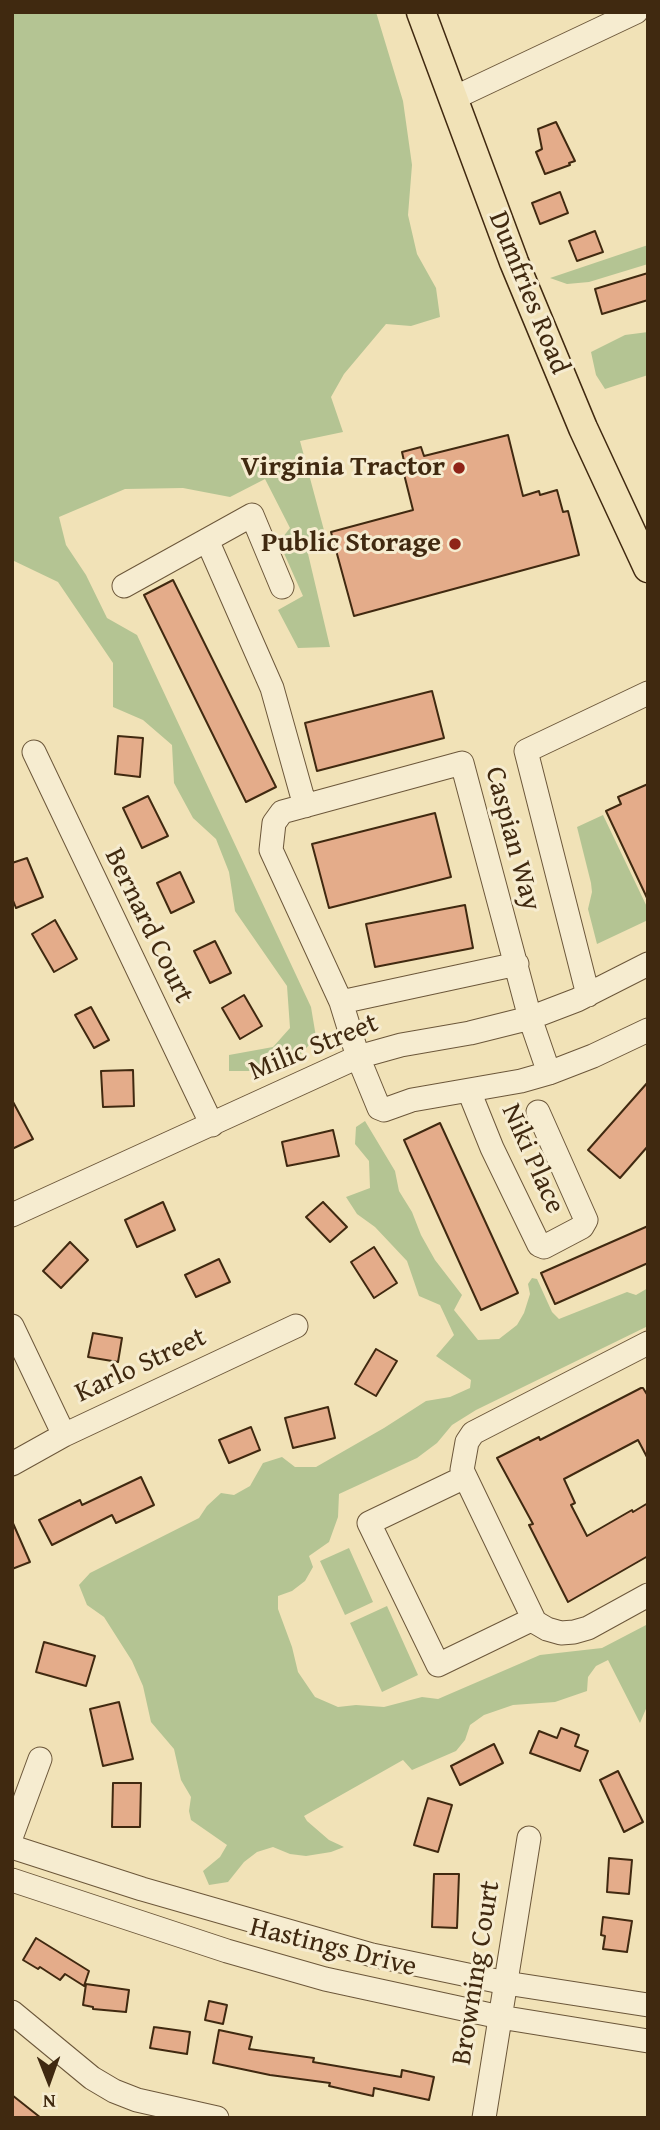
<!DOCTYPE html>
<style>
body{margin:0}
#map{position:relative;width:660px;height:2130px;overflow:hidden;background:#f1e2b7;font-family:"Gentium Book Plus",serif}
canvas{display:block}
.frame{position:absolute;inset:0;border:14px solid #402910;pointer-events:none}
.north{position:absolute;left:14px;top:2046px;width:70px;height:70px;-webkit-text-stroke:5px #f6ecd0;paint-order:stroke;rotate:179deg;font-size:19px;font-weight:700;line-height:28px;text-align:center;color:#402910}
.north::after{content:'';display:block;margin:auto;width:24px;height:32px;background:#402910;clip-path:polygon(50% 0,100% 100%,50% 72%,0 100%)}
</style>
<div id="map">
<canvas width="660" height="2130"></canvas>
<div class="frame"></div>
<div class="north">N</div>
</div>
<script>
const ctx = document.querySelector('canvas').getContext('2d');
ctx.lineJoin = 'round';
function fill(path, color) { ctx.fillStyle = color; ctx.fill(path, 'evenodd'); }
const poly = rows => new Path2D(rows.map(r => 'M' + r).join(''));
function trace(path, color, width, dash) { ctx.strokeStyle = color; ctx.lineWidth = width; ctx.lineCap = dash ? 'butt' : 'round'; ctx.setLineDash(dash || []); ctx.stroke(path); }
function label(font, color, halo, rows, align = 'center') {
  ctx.font = font + ' "Gentium Book Plus",serif'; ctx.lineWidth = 6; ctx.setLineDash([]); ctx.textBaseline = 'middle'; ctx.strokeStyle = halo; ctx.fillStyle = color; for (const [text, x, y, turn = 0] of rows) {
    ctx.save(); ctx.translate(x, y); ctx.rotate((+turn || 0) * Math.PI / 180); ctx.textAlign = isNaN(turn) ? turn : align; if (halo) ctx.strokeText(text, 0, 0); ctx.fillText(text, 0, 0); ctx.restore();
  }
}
const green = poly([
 [12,12,376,12,403,101,412,165,408,215,417,254,436,288,440,317,411,326,386,324,344,374,331,397,343,432,300,441,325,534,305,541,330,647,298,648,278,610,303,596,279,542,290,528,265,479,230,497,183,488,125,489,59,517,66,545,86,575,107,618,137,635,311,1007,316,1037,294,1062,255,1071,229,1071,229,1055,273,1047,290,1028,287,986,235,911,229,872,216,839,193,818,174,783,172,745,143,720,113,707,113,663,58,582,12,560],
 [648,245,648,264,589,282,567,284,550,278],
 [648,332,648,375,605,389,596,375,591,352,625,335],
 [603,815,648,909,648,920,597,944,588,909,592,892,591,883,577,827],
 [365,1121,395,1171,399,1191,412,1212,421,1235,435,1260,462,1295,454,1310,478,1340,499,1339,517,1325,524,1313,530,1294,528,1284,532,1278,537,1279,552,1312,559,1319,627,1292,636,1295,648,1288,648,1326,476,1410,452,1425,437,1443,417,1458,339,1494,338,1517,329,1542,309,1556,313,1567,305,1581,292,1591,278,1596,278,1609,292,1647,298,1672,315,1697,338,1707,356,1705,384,1707,422,1697,438,1699,540,1655,602,1648,648,1624,648,1704,640,1723,608,1660,596,1666,588,1677,587,1691,555,1702,513,1705,484,1715,470,1725,465,1740,456,1751,412,1770,403,1760,304,1816,307,1821,329,1840,344,1847,331,1852,306,1856,290,1854,273,1847,257,1852,244,1862,228,1882,209,1885,203,1871,220,1857,227,1845,191,1820,189,1811,191,1797,181,1780,174,1749,151,1722,143,1686,132,1661,104,1617,87,1605,79,1585,90,1573,199,1518,207,1506,221,1493,234,1495,250,1486,263,1463,282,1457,295,1467,316,1467,384,1428,426,1401,450,1397,470,1388,471,1380,436,1356,454,1335,440,1305,419,1296,407,1261,375,1227,357,1214,346,1197,370,1188,369,1161,355,1144,356,1127],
 [349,1548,373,1602,345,1615,320,1561],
 [387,1606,418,1675,382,1692,350,1623]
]);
const building = poly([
 [556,122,575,161,569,163,570,165,545,174,536,152,542,149,538,129,556,122],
 [560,192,568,213,540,224,532,203,560,192],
 [595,231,603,252,577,261,569,241,595,231],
 [648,273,648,300,602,314,595,289,648,273],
 [508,435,523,496,539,491,540,495,557,490,563,512,568,511,579,555,354,616,331,532,413,510,401,462,404,461,402,452,421,447,424,456,508,435],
 [173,580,276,787,246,802,144,595,173,580],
 [432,691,444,738,317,771,305,723,432,691],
 [118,736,143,738,140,777,115,774,118,736],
 [648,784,648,900,606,811,621,804,618,797,648,784],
 [148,796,168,836,142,848,123,808,148,796],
 [435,813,451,877,329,908,312,844,435,813],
 [27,858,43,897,16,908,12,898,12,863,27,858],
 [180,872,194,902,171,913,157,883,180,872],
 [465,905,473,948,375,967,366,924,465,905],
 [55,920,77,959,54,972,32,934,55,920],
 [215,941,231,973,210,983,194,951,215,941],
 [244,995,262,1026,240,1039,222,1008,244,995],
 [91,1007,109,1040,94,1048,75,1015,91,1007],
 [133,1070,134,1106,103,1107,101,1071,133,1070],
 [648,1082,648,1146,620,1178,588,1150,648,1082],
 [12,1100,33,1139,12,1149,12,1100],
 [440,1123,518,1293,481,1310,404,1140,440,1123],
 [333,1130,339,1156,287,1166,282,1142,333,1130],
 [163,1202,175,1230,137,1247,125,1220,163,1202],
 [323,1202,347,1227,330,1242,306,1217,323,1202],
 [648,1226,648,1263,555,1304,541,1273,648,1226],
 [70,1242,88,1260,61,1288,43,1271,70,1242],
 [374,1247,397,1283,374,1298,351,1262,374,1247],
 [219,1259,230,1282,196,1297,185,1275,219,1259],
 [93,1333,122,1338,118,1362,88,1357,93,1333],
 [376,1349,397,1361,376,1396,355,1384,376,1349],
 [641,1388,643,1388,648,1396,648,1459,638,1440,564,1479,575,1503,571,1505,587,1536,632,1510,633,1512,648,1503,648,1556,568,1602,529,1525,533,1524,497,1458,539,1437,540,1440,641,1388],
 [328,1407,335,1438,293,1448,285,1418,328,1407],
 [251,1427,260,1450,229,1463,219,1440,251,1427],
 [141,1477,154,1505,116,1523,112,1515,52,1545,39,1520,80,1500,82,1505,141,1477],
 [12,1521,30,1562,12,1569,12,1521],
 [44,1642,95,1656,86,1686,36,1672,44,1642],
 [119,1702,133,1759,103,1766,90,1709,119,1702],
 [561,1728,579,1735,575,1746,588,1751,580,1771,530,1753,539,1731,557,1738,561,1728],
 [494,1744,503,1763,460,1785,451,1766,494,1744],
 [618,1771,643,1822,624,1832,600,1780,618,1771],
 [113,1783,141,1783,140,1827,112,1827,113,1783],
 [428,1798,452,1805,438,1852,414,1845,428,1798],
 [609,1858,632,1860,629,1894,607,1892,609,1858],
 [434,1874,459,1874,457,1928,432,1927,434,1874],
 [603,1917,632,1921,627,1952,603,1949,605,1936,601,1935,603,1917],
 [36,1938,89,1971,84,1986,65,1974,60,1980,40,1967,38,1969,23,1960,36,1938],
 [86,1984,129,1990,126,2012,93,2009,93,2007,83,2005,86,1984],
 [209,2001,227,2005,223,2024,205,2020,209,2001],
 [154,2027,190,2032,187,2054,150,2048,154,2027],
 [219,2030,252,2037,249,2049,314,2058,313,2062,401,2077,402,2070,434,2077,429,2100,374,2088,373,2096,329,2086,330,2083,270,2075,213,2063,219,2030],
 [12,2095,41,2118,12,2118,12,2095]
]);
const minor = poly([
 [454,98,636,12],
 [207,540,272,688,305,806],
 [124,586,252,515,282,587],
 [34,752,212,1125],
 [588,995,526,751,648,693],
 [341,1002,517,964],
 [549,1073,530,1018,462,763,282,812,274,823,271,850,341,1002,358,1057,379,1108,384,1110,412,1100,521,1081,549,1073,593,1056,648,1030],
 [469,1091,492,1148,539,1245,544,1247,582,1227,586,1220,538,1112],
 [12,1215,358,1057,401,1045,470,1033,530,1018,577,1000,648,964],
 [12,1326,64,1435],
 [648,1343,473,1433,467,1442,462,1470,535,1622,547,1629,561,1633,574,1632,588,1628,648,1595],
 [12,1464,64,1435,296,1326],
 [465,1477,369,1523,438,1665,533,1619],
 [12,1835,40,1759],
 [12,1847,142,1889,372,1955,506,1983,648,2005],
 [12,1880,227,1951,325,1979,500,2017,648,2041],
 [12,2012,92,2078,114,2091,137,2100,217,2118],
 [484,2118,529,1838]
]);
const major = poly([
 [421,12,514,262,583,428,648,568]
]);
const markers = [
 [459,468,7,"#8f2418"],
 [455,544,7,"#8f2418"]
];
const streetNames = [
 ["Dumfries Road",528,293,68],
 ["Caspian Way",512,839,75],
 ["Bernard Court",148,926,64],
 ["Milic Street",314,1048,-22],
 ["Niki Place",532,1159,66],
 ["Karlo Street",141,1366,-25],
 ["Hastings Drive",333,1948,14],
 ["Browning Court",477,1973,-81]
];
const poiNames = [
 ["Virginia Tractor",445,468],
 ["Public Storage",441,544]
];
fill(green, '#b4c493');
fill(building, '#e4ac8a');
trace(building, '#402910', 2);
trace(minor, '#6c573a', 25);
trace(major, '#402910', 31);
trace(minor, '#f6ecd0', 23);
trace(major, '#f1e2b7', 28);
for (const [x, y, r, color] of markers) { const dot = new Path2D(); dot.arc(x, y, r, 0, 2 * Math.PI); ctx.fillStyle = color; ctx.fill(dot); trace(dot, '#f6ecd0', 2.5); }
label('28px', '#402910', '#f6ecd0', streetNames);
label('bold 28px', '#402910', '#f6ecd0', poiNames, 'right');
</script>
